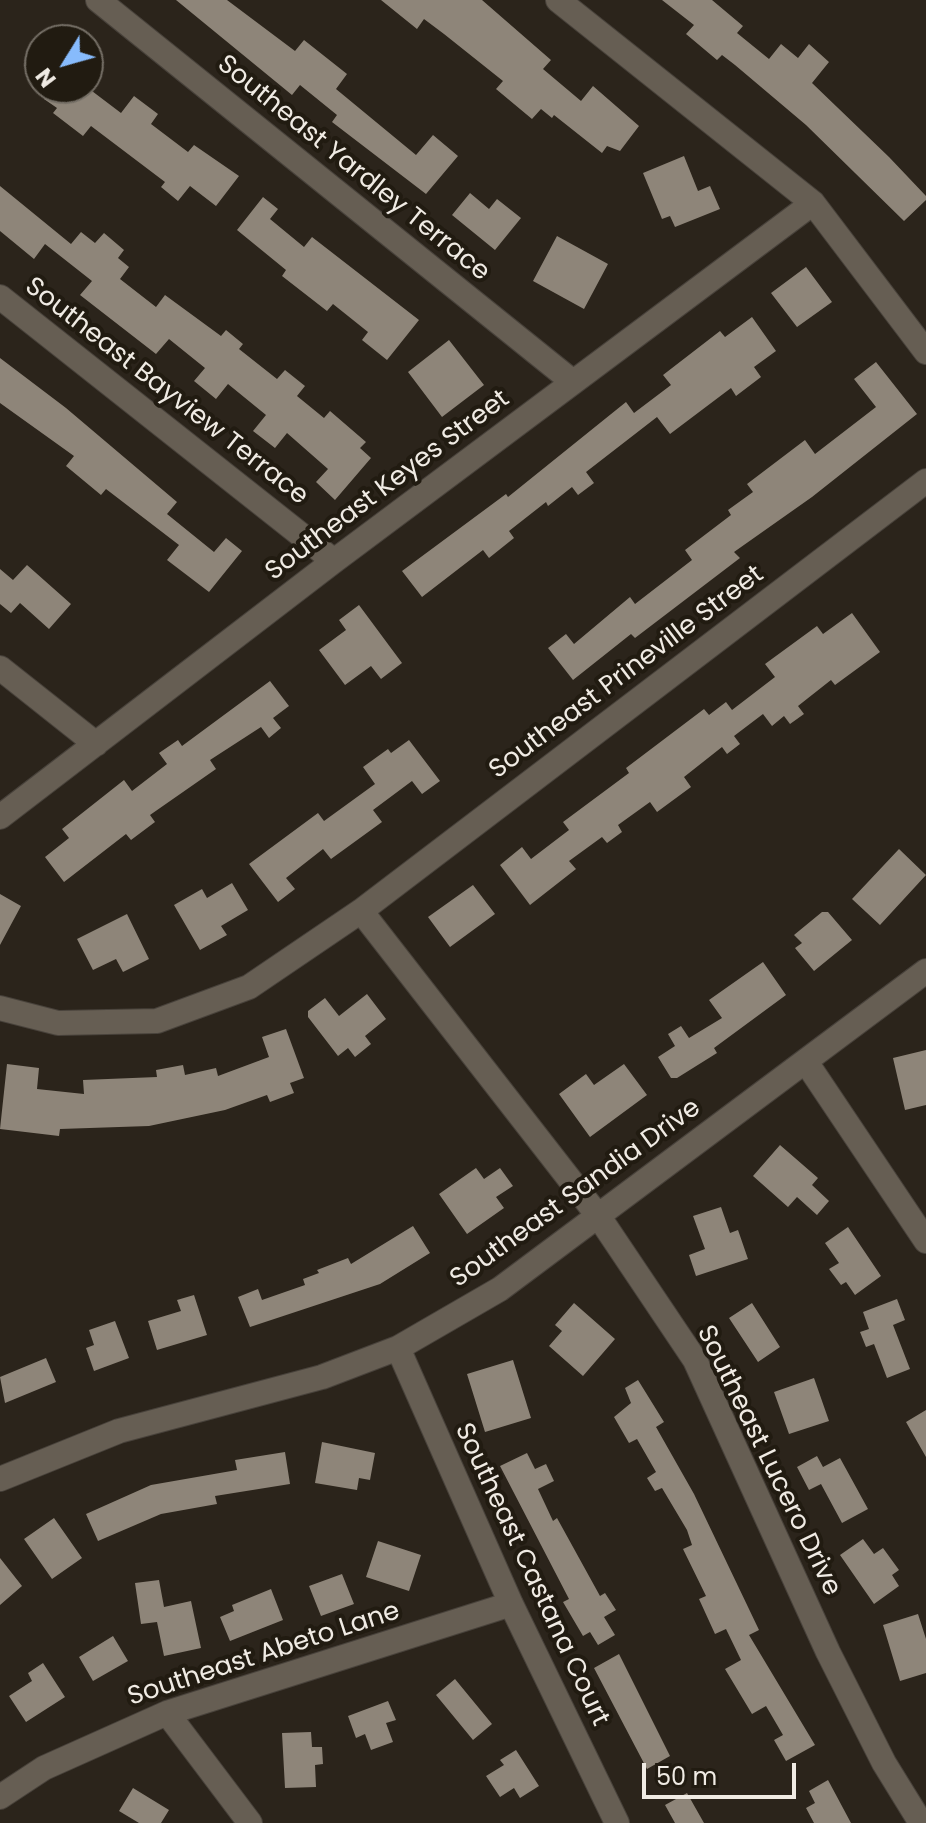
<!DOCTYPE html>
<style>
body{margin:0}
#map{position:relative;width:926px;height:1823px;overflow:hidden;background:#2b241b;font-family:Poppins,sans-serif}
canvas{display:block}
.north{position:absolute;left:24px;top:24px;width:80px;height:80px;box-sizing:border-box;background:#211b11;border:2px solid #746e65;border-radius:50%;rotate:233deg;font-size:22px;font-weight:700;line-height:32px;text-align:center;color:#f0ebe4}
.north::after{content:'';display:block;margin:auto;width:28px;height:36px;background:#87bbfc;clip-path:polygon(50% 0,100% 100%,50% 72%,0 100%)}
.scale{position:absolute;left:642px;top:1763px;width:154px;height:36px;box-sizing:border-box;border:4px solid #f0ebe4;border-top:0;padding-left:10px;font-size:24px;line-height:28px;white-space:nowrap;color:#f0ebe4;-webkit-text-stroke:6px #211b11;paint-order:stroke}
</style>
<div id="map">
<canvas width="926" height="1823"></canvas>
<div class="north">N</div>
<div class="scale">50 m</div>
</div>
<script>
const ctx = document.querySelector('canvas').getContext('2d');
ctx.lineJoin = 'round';
function fill(path, color) { ctx.fillStyle = color; ctx.fill(path, 'evenodd'); }
const poly = rows => new Path2D(rows.map(r => 'M' + r).join(''));
function trace(path, color, width, dash) { ctx.strokeStyle = color; ctx.lineWidth = width; ctx.lineCap = dash ? 'butt' : 'round'; ctx.setLineDash(dash || []); ctx.stroke(path); }
function label(font, color, halo, rows, align = 'center') {
  ctx.font = font + ' Poppins,sans-serif'; ctx.lineWidth = 8; ctx.setLineDash([]); ctx.textBaseline = 'middle'; ctx.strokeStyle = halo; ctx.fillStyle = color; for (const [text, x, y, turn = 0] of rows) {
    ctx.save(); ctx.translate(x, y); ctx.rotate((+turn || 0) * Math.PI / 180); ctx.textAlign = isNaN(turn) ? turn : align; if (halo) ctx.strokeText(text, 0, 0); ctx.fillText(text, 0, 0); ctx.restore();
  }
}
const building = poly([
 [176,0,227,0,295,51,304,40,347,74,336,89,416,155,433,135,458,156,426,194,332,122,337,115,300,85,292,95],
 [381,0,482,0,551,60,543,69,581,101,593,86,639,126,620,151,607,146,602,153,554,115,552,118,541,109,532,119,496,89,503,81,444,34,424,19,417,29],
 [662,0,712,0,743,26,737,33,769,59,781,44,798,58,809,44,829,62,812,83,889,157,926,196,926,200,904,221,806,125,735,65,722,55,717,60,686,34,694,25],
 [52,88,88,88,121,113,134,96,158,114,151,124,188,152,194,145,239,176,216,206,190,186,178,201,161,187,165,182,91,126,83,136,53,113,57,108,44,99],
 [684,156,698,191,710,186,720,209,675,227,670,216,662,219,643,173],
 [0,186,71,244,81,232,95,243,104,233,124,250,118,258,129,267,120,279,156,307,165,295,221,336,226,330,243,344,239,349,277,379,285,370,305,386,297,396,324,418,330,411,366,442,360,448,371,458,335,500,316,482,328,469,287,433,275,448,253,431,266,415,228,384,216,399,194,381,205,368,169,339,156,354,80,295,92,281,45,244,34,259,0,231],
 [470,193,489,209,497,199,521,218,495,250,452,215],
 [263,197,278,209,270,219,304,247,312,237,419,320,387,360,362,340,368,332,333,304,327,311,282,276,286,270,237,230],
 [557,236,608,264,584,309,533,281],
 [806,267,832,302,797,327,771,293],
 [752,317,776,351,754,367,761,377,736,396,731,388,670,434,657,417,586,472,594,483,578,495,572,487,548,506,546,502,509,531,514,538,489,558,483,550,422,597,402,571,506,494,508,497,626,402,634,413,671,385,663,375,720,331,725,337],
 [449,340,484,385,442,417,408,372],
 [0,358,66,408,177,502,167,514,214,552,226,538,242,551,209,592,167,560,179,545,106,489,101,495,66,466,74,456,0,403],
 [876,362,917,414,812,497,734,552,740,558,635,638,631,634,573,680,548,648,566,634,574,644,630,597,635,604,692,560,685,550,731,515,728,510,753,492,747,484,805,440,815,454,876,407,854,379],
 [27,565,71,604,49,629,20,603,11,613,0,604,0,569,13,580],
 [359,605,402,663,381,679,371,666,345,685,319,650,346,630,339,620],
 [852,613,880,652,835,685,831,680,798,706,804,714,790,724,784,716,772,726,763,714,734,736,740,744,727,754,722,747,684,777,691,787,657,812,650,802,618,825,622,832,607,843,602,837,569,861,576,869,530,905,500,865,522,847,531,859,569,830,563,822,629,773,626,768,704,709,709,715,726,702,732,710,775,677,765,664,817,626,823,634],
 [270,681,289,706,273,718,281,728,269,738,261,727,210,760,216,769,150,815,155,822,131,840,126,834,64,882,45,857,69,838,62,829,124,780,132,791,167,764,159,753,178,740,182,746],
 [409,740,440,781,422,794,412,781,373,810,382,822,331,859,323,849,286,878,295,889,278,902,249,864,318,813,324,821,375,784,363,767,388,749,391,753],
 [899,849,926,875,880,925,852,899],
 [232,883,248,910,221,926,227,935,200,950,174,905,202,889,207,898],
 [473,885,495,914,450,947,428,917],
 [0,894,21,906,0,945],
 [822,912,828,912,852,940,814,971,795,948,802,943,794,935],
 [127,914,149,959,123,972,116,959,93,970,77,939],
 [763,962,786,995,714,1048,717,1053,677,1078,671,1078,658,1057,675,1046,668,1034,681,1026,689,1038,722,1018,709,1000],
 [367,994,386,1019,365,1036,371,1044,355,1057,348,1048,338,1056,308,1017,308,1011,325,998,339,1016],
 [286,1029,304,1078,290,1083,294,1093,270,1102,267,1095,225,1110,149,1126,60,1129,59,1136,0,1129,7,1064,39,1068,37,1089,84,1094,83,1080,157,1077,156,1070,183,1065,185,1075,216,1068,218,1076,269,1057,262,1037],
 [926,1050,926,1105,905,1110,893,1058],
 [624,1064,647,1095,590,1137,559,1094,586,1074,594,1085],
 [780,1145,818,1178,812,1185,829,1201,817,1215,797,1197,788,1207,753,1176],
 [476,1168,484,1179,500,1168,513,1186,496,1197,504,1208,467,1234,439,1194],
 [721,1207,730,1233,738,1230,748,1259,696,1276,689,1255,705,1249,693,1216],
 [413,1226,430,1253,380,1284,250,1327,238,1297,258,1289,262,1300,305,1285,303,1279,319,1273,317,1270,348,1258,351,1264],
 [848,1227,881,1276,855,1295,846,1282,841,1285,829,1269,839,1263,825,1243],
 [194,1295,207,1335,157,1350,148,1321,181,1311,177,1300],
 [897,1299,905,1320,893,1325,910,1369,887,1378,874,1344,866,1347,860,1332,869,1329,863,1312],
 [574,1303,615,1339,583,1376,549,1346,562,1331,555,1325],
 [752,1303,780,1347,758,1362,729,1318],
 [115,1321,129,1358,94,1371,86,1348,94,1345,89,1330],
 [46,1358,56,1382,5,1403,0,1377],
 [513,1360,531,1418,485,1432,467,1374],
 [814,1378,829,1421,789,1434,774,1392],
 [638,1380,664,1422,656,1427,694,1494,759,1630,749,1635,815,1745,786,1761,774,1740,783,1735,766,1706,752,1714,725,1669,741,1660,726,1629,715,1634,699,1599,706,1596,683,1549,692,1545,687,1530,662,1488,655,1491,647,1478,656,1472,637,1439,629,1443,614,1417,631,1403,625,1388],
 [926,1410,926,1457,906,1422],
 [322,1442,375,1453,370,1480,359,1478,357,1490,315,1483],
 [285,1452,290,1484,215,1496,217,1504,161,1514,98,1541,86,1514,151,1485,237,1470,235,1460],
 [527,1453,535,1469,546,1464,554,1481,538,1489,553,1521,557,1518,600,1596,605,1593,616,1610,604,1617,615,1635,598,1645,590,1632,583,1636,563,1602,569,1599,500,1466],
 [817,1456,823,1467,840,1458,868,1509,842,1523,821,1484,809,1490,797,1467],
 [54,1518,82,1558,52,1579,24,1539],
 [863,1539,874,1554,883,1548,899,1570,892,1575,899,1586,874,1604,840,1555],
 [378,1541,421,1555,409,1591,366,1577],
 [0,1558,22,1586,0,1605],
 [342,1574,354,1604,321,1616,309,1586],
 [159,1580,164,1607,191,1601,201,1648,164,1656,157,1622,141,1624,135,1583],
 [271,1589,283,1620,230,1641,220,1617,234,1611,232,1605],
 [918,1614,926,1639,926,1673,900,1681,883,1625],
 [113,1636,128,1661,93,1681,79,1657],
 [619,1654,670,1756,647,1769,594,1668],
 [43,1663,65,1697,26,1722,9,1696,32,1681,28,1673],
 [455,1679,492,1724,473,1740,436,1695],
 [388,1701,396,1720,386,1723,393,1742,371,1750,365,1734,356,1738,348,1716],
 [311,1732,312,1747,322,1747,323,1764,315,1765,316,1787,285,1788,282,1733],
 [516,1750,539,1786,520,1798,514,1788,500,1797,486,1776,504,1765,500,1760],
 [828,1780,851,1823,814,1823,806,1808,815,1803,809,1791],
 [133,1788,169,1810,161,1823,139,1823,119,1811],
 [687,1793,704,1823,675,1823,665,1805]
]);
const minor = poly([
 [98,0,573,382],
 [558,0,813,203,926,352],
 [0,297,334,561],
 [0,668,96,744],
 [0,817,334,561,813,203],
 [361,911,599,1217,695,1360,828,1652,884,1763,921,1823],
 [0,1008,58,1023,157,1021,249,987,361,911,926,481],
 [806,1062,926,1241],
 [398,1348,511,1604,617,1823],
 [0,1479,119,1431,322,1377,398,1348,500,1289,926,971],
 [167,1713,250,1823],
 [0,1797,44,1768,167,1713,511,1604]
]);
const streetNames = [
 ["Southeast Yardley Terrace",353,169,39],
 ["Southeast Bayview Terrace",166,392,38],
 ["Southeast Keyes Street",388,486,-37],
 ["Southeast Prineville Street",627,673,-37],
 ["Southeast Sandia Drive",576,1194,-36],
 ["Southeast Lucero Drive",768,1461,64],
 ["Southeast Castana Court",531,1575,65],
 ["Southeast Abeto Lane",264,1655,-18]
];
fill(building, '#8e8579');
trace(minor, '#48423b', 26);
trace(minor, '#665e53', 24);
label('26px', '#f0ebe4', '#211b11', streetNames);
</script>
